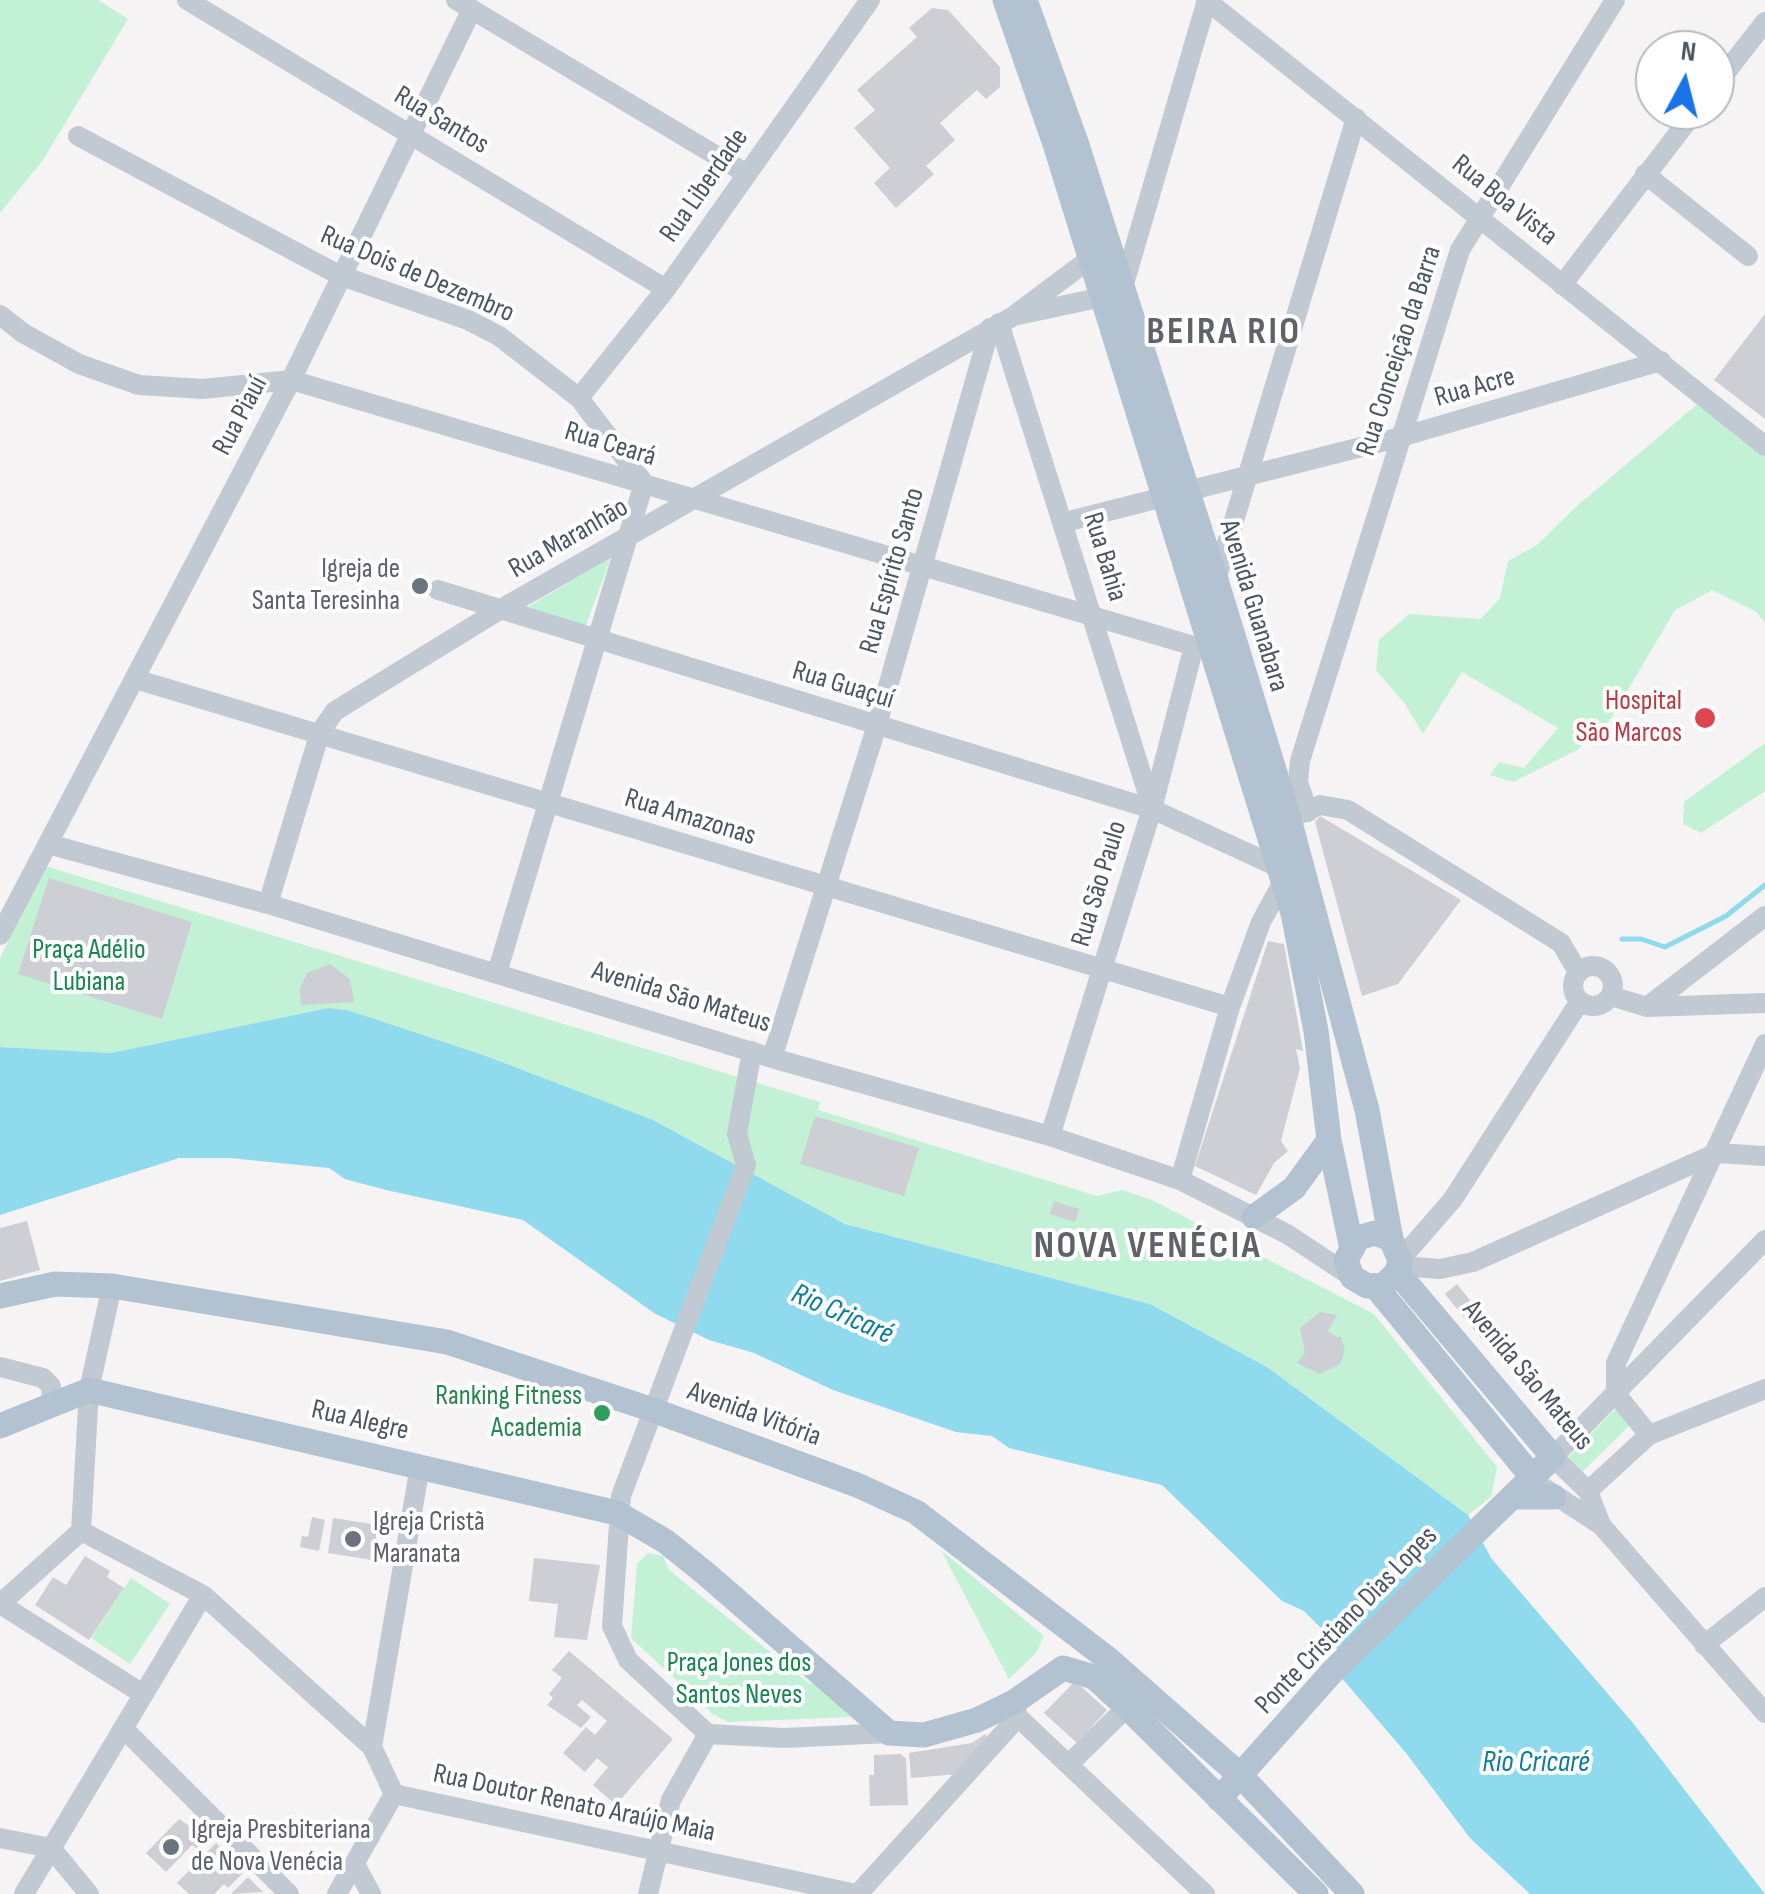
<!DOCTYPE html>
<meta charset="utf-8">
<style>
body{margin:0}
#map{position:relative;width:1765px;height:1894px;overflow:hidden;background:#f5f3f3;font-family:"Sofia Sans Condensed",sans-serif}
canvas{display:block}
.north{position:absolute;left:1635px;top:30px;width:100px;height:100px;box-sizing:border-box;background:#fff;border:2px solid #b7bbc0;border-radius:50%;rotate:7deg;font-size:28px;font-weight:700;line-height:40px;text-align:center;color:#4a5661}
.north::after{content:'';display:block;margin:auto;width:35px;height:45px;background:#1a73e8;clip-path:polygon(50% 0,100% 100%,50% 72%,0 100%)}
</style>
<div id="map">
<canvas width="1765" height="1894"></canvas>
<div class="north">N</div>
</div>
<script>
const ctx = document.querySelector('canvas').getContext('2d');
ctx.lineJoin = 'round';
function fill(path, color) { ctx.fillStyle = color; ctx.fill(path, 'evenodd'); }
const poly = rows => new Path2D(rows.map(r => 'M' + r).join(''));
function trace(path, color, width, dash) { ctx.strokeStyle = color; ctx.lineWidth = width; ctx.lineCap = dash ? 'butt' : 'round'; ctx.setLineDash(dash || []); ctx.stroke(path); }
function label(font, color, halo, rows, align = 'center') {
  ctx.font = font + ' "Sofia Sans Condensed",sans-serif'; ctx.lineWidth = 8; ctx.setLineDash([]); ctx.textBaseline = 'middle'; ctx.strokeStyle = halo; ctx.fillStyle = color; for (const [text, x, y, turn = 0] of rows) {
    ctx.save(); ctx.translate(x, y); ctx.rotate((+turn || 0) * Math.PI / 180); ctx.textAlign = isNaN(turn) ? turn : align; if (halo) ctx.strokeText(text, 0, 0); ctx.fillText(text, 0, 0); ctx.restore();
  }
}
const green = poly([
 [0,0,98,0,128,19,43,160,0,213],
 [1707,396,1765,442,1765,623,1757,612,1712,590,1675,610,1610,720,1577,750,1513,782,1490,775,1499,762,1524,768,1558,728,1462,672,1423,734,1405,704,1376,670,1379,640,1409,614,1481,619,1500,598,1508,561,1537,545,1577,506],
 [611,557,585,628,526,608],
 [1765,743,1765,791,1701,833,1683,824,1684,802],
 [45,866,820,1102,818,1110,1097,1196,1122,1190,1152,1200,1374,1314,1497,1467,1491,1497,1468,1515,1267,1367,1150,1304,845,1224,653,1120,347,1010,328,1008,111,1053,0,1047,0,958],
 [1620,1404,1634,1421,1582,1472,1568,1458],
 [941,1550,1044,1636,1036,1653,1009,1679],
 [648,1553,663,1556,669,1570,808,1683,818,1684,851,1717,728,1722,713,1714,631,1638,637,1564],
 [131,1578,170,1604,130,1664,91,1638]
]);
const water = poly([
 [328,1008,347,1010,483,1055,653,1120,845,1224,1150,1304,1267,1367,1468,1515,1491,1558,1633,1723,1765,1894,1530,1894,1470,1838,1406,1753,1340,1676,1336,1643,1304,1611,1282,1601,1162,1485,1009,1448,992,1436,956,1432,833,1390,754,1353,709,1340,654,1313,523,1220,386,1190,345,1179,329,1168,230,1158,179,1158,0,1215,0,1047,111,1053]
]);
const stream = poly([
 [1622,939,1641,939,1665,947,1726,916,1765,885]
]);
const building = poly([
 [932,8,948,10,1000,67,1000,87,986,99,977,90,940,123,955,140,926,166,934,174,896,208,874,183,890,168,854,128,875,110,857,90,917,37,909,28],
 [1765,314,1765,419,1714,380],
 [1320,816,1461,900,1398,984,1362,996,1315,822],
 [49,878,192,922,162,1019,18,974],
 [1268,941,1284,944,1303,1051,1296,1049,1300,1068,1281,1141,1288,1151,1274,1163,1256,1195,1195,1166],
 [330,964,350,979,354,1002,301,1005,300,988,307,973],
 [815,1116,919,1148,904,1196,800,1164],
 [1054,1201,1079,1209,1075,1222,1050,1214],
 [27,1221,40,1270,0,1281,0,1228],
 [1457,1284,1496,1333,1484,1342,1445,1294],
 [1320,1312,1337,1315,1328,1331,1338,1338,1340,1335,1345,1349,1340,1364,1320,1374,1297,1363,1305,1353,1300,1328],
 [312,1517,325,1520,319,1551,300,1547,302,1536,308,1537],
 [333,1518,378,1525,372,1560,328,1553],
 [85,1556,110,1571,107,1577,124,1588,89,1640,35,1605,53,1577,66,1585],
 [534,1558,600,1565,587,1640,554,1637,558,1604,529,1601],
 [569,1651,673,1739,616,1805,593,1785,608,1767,597,1758,585,1772,563,1753,586,1727,595,1735,607,1721,582,1700,577,1705,591,1717,581,1728,547,1705,553,1698,549,1694,562,1678,552,1670],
 [1075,1681,1107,1710,1077,1743,1044,1713],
 [985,1734,990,1740,959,1774,911,1778,909,1753,972,1743],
 [901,1754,906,1759,908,1805,870,1806,869,1775,874,1775,874,1755],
 [179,1819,207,1838,197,1849,192,1845,166,1872,146,1853],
 [216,1843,245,1871,228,1888,224,1884,214,1894,189,1894,177,1883],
 [248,1877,263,1892,231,1894]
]);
const minor = poly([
 [187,0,666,289],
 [456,0,747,174],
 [1206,0,1765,446],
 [1715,86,1765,22],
 [78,136,339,275,468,320,499,336,579,398,644,483,497,973],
 [1645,174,1748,256],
 [1562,285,1696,110],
 [1122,291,1207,0],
 [0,315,23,333,79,364,139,385,203,389,291,380,1194,646,1210,641],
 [1018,315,1103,297],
 [999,323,1152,807],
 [579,398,666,289,870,0],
 [1065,522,1401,437,1661,361],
 [1216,580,1356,118],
 [438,590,1152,809,1280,868],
 [135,679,1230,1007],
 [1308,812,1298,782,1300,761,1460,250,1615,0],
 [1296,816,1320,805,1348,810,1561,943,1578,972],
 [48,844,268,904,772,1058,1050,1136,1180,1180,1287,1234,1352,1277],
 [268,904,320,732,335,711,501,609,1012,317,1091,258],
 [0,935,291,380,472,9],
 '1573 986a20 20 0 1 1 40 0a20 20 0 1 1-40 0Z',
 [1611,996,1647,1007,1765,1003],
 [1647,1007,1765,916],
 [752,1051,737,1134,746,1165,621,1496,612,1626,628,1660,708,1734,784,1738,889,1733],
 [772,1058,877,725,990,328],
 [1050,1136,1152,809,1194,646],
 [1180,1180,1230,1007,1261,922,1284,880],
 [1400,1260,1453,1199,1580,1001],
 [1400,1266,1440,1269,1473,1262,1717,1153,1765,1156],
 [0,1367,43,1378,51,1386,52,1405],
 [1649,1435,1616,1394,1616,1363,1765,1044],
 [1544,1488,1601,1525,1765,1713],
 [1588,1491,1649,1435,1765,1389],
 [1601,1525,1588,1491,1553,1457,1765,1240],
 [81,1531,203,1595,372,1747,394,1794],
 [0,1604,81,1531,89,1390,112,1286],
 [0,1604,143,1694],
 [1704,1645,1765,1597],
 [1014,1702,1018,1717,1205,1894],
 [123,1728,289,1894],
 [372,1747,420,1466],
 [1070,1763,1127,1707],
 [394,1794,856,1894],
 [0,1838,51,1848,89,1894],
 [356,1866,371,1894],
 [24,1894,203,1595],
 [337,1894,394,1794],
 [648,1894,671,1800,708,1734],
 [858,1894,1018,1717]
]);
const major = poly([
 [1005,0,1056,147,1293,913,1316,1031,1329,1140,1351,1244],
 [1025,0,1076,142,1216,580,1289,819,1367,1110,1391,1239,1400,1260,1397,1272,1384,1285,1367,1286,1352,1277,1346,1260,1358,1238,1375,1233,1391,1239],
 [1254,1217,1294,1188,1329,1140],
 [1376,1287,1533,1478],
 [0,1296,55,1284,112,1286,447,1342,650,1409,857,1485,916,1512,1108,1659,1241,1776,1352,1894],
 [0,1426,89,1390,617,1513,665,1541,705,1573,889,1733,924,1735,977,1720,1014,1702,1063,1668],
 [1513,1497,1554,1497],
 [1063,1668,1094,1677,1127,1707,1316,1894],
 [1219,1799,1332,1672,1553,1457,1397,1272]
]);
const markers = [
 [420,586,10,"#6b7280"],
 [1705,718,12,"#e0444e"],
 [602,1413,10,"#2e9e5b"],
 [353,1539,10,"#6b7280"],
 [171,1847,10,"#6b7280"]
];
const streetNames = [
 ["Rua Santos",441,121,31],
 ["Rua Liberdade",705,186,-55],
 ["Rua Boa Vista",1504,201,39],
 ["Rua Dois de Dezembro",417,275,23],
 ["Rua Conceição da Barra",1400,351,-72],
 ["Rua Acre",1475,388,-16],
 ["Rua Piauí",241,416,-62],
 ["Rua Ceará",610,445,17],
 ["Rua Maranhão",569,539,-30],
 ["Rua Bahia",1104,557,73],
 ["Rua Espírito Santo",893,571,-74],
 ["Avenida Guanabara",1253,606,73],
 ["Rua Guaçuí",843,686,17],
 ["Rua Amazonas",690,818,17],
 ["Rua São Paulo",1100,884,-73],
 ["Avenida São Mateus",681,998,17],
 ["Avenida São Mateus",1527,1376,50],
 ["Avenida Vitória",754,1415,20],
 ["Rua Alegre",360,1421,13],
 ["Ponte Cristiano Dias Lopes",1347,1621,-46],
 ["Rua Doutor Renato Araújo Maia",574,1804,12]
];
const worshipNames = [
 ["Igreja de",400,570,"right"],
 ["Santa Teresinha",400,602,"right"],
 ["Igreja Cristã",373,1523],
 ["Maranata",373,1555],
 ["Igreja Presbiteriana",191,1831],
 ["de Nova Venécia",191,1863]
];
const healthNames = [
 ["Hospital",1682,702],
 ["São Marcos",1682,734]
];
const parkNames = [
 ["Praça Adélio",89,951],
 ["Lubiana",89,983],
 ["Praça Jones dos",739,1664],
 ["Santos Neves",739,1696]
];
const leisureNames = [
 ["Ranking Fitness",582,1397],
 ["Academia",582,1429]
];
const waterNames = [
 ["Rio Cricaré",842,1315,24],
 ["Rio Cricaré",1536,1763]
];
const districtNames = [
 ["BEIRA RIO",1224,333],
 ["NOVA VENÉCIA",1148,1247]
];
fill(green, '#c3f1d5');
fill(water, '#90daee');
trace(stream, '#90daee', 5);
fill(building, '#cdcfd5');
trace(minor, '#c1cad2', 20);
trace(major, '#b3c2d1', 25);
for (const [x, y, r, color] of markers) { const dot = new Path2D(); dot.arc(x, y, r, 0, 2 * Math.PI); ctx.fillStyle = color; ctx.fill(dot); trace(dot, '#fff', 4); }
label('28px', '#4a5661', '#fff', streetNames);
label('28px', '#5b616d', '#fff', worshipNames, 'left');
label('28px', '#be3a42', '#fff', healthNames, 'right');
label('28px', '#17864f', '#fff', parkNames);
label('28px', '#27864d', '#fff', leisureNames, 'right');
label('italic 30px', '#0c7c9b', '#fff', waterNames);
ctx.letterSpacing = '2.5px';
label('bold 38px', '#5f6368', '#fff', districtNames);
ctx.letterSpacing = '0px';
</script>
